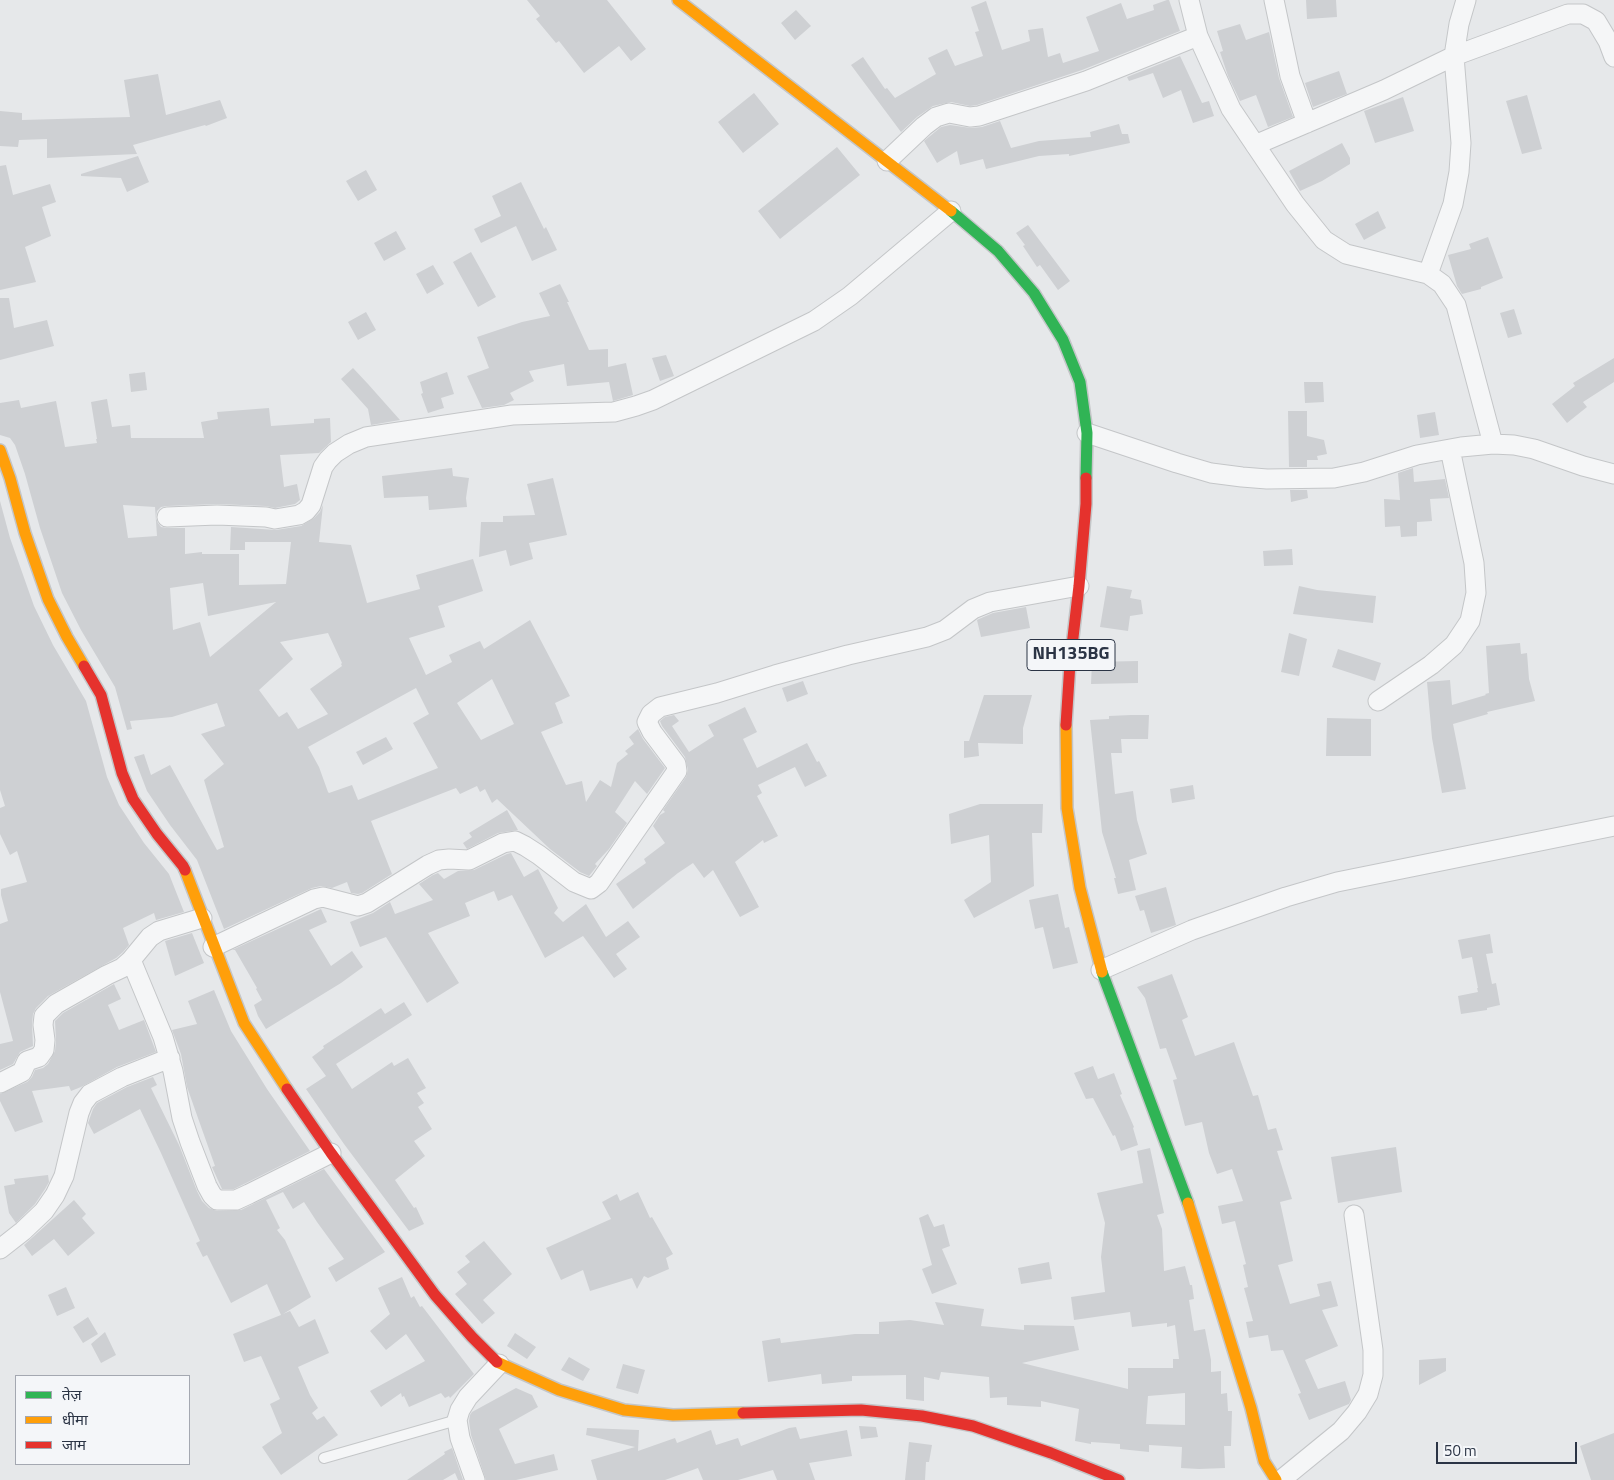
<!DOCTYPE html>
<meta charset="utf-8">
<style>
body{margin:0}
#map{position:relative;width:1614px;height:1480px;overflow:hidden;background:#e6e8ea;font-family:"Titillium Web","Noto Sans Devanagari",sans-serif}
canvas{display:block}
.legend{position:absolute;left:15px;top:1375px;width:175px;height:90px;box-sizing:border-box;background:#f4f6f9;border:1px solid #a4a8b1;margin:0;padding:6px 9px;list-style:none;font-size:15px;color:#2b3445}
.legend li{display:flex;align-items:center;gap:10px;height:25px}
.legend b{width:25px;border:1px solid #a4a8b1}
.scale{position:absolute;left:1436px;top:1442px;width:141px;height:22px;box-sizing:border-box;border:2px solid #2b3445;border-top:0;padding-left:6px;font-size:15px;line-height:18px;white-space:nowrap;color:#2b3445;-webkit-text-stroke:4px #f4f6f9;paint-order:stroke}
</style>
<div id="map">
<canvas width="1614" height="1480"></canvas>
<ul class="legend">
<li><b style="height:6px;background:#30b455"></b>तेज़</li>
<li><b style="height:6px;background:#ff9f0a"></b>धीमा</li>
<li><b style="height:6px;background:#e5322d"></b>जाम</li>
</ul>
<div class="scale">50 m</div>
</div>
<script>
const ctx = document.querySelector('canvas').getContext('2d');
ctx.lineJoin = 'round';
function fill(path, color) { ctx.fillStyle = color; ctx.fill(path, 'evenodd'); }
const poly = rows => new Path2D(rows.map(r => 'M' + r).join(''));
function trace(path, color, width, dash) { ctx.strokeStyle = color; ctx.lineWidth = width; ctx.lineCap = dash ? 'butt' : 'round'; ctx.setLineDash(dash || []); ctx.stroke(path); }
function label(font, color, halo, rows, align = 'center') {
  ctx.font = font + ' "Titillium Web",sans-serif'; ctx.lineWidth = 4; ctx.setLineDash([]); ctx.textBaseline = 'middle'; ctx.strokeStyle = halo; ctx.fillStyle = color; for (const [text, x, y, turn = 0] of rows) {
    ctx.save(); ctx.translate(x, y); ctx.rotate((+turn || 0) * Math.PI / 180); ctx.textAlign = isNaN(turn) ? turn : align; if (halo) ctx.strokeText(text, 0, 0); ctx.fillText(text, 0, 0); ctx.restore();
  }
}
const building = poly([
 [527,0,607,0,646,49,631,61,619,46,584,73,559,41,556,43,536,19,540,16],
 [1167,0,1169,0,1180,31,1082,70,977,105,970,106,951,102,933,106,917,117,901,132,851,65,863,57,885,89,887,88,895,98,936,74,928,58,947,49,955,66,983,56,975,32,979,31,971,7,986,1,1002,50,1030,41,1028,30,1043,28,1048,57,1060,53,1063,63,1099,51,1086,17,1121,3,1127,19,1154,10,1153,5],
 [1306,0,1336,0,1337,17,1307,19],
 [796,10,811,26,795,40,781,23],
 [1240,24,1246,40,1269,32,1279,78,1293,117,1268,127,1256,95,1240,101,1228,76,1220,52,1223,51,1217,31],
 [1180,56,1202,103,1209,101,1214,116,1193,123,1181,90,1163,98,1153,73,1129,81,1127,77],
 [1339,71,1347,94,1313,107,1305,83],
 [158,74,166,115,220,100,227,118,206,126,205,125,133,145,137,154,47,158,47,139,19,140,18,147,0,146,0,111,22,113,22,120,130,117,124,80],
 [754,93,779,124,743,153,718,122],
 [1527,95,1542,149,1522,154,1506,101],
 [1403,97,1414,131,1375,143,1364,111],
 [1000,121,1011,148,1039,141,1091,137,1090,132,1119,124,1122,134,1128,134,1130,143,1069,156,1069,154,1039,156,986,169,983,159,960,165,957,151,937,163,924,141,941,127,950,125,971,128,982,127],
 [1342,143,1350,158,1350,164,1322,181,1300,191,1289,171],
 [837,147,860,175,780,239,758,211],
 [138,156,149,182,127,192,121,178,81,176,81,174],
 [6,165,13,195,50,184,56,202,42,207,51,236,25,247,36,282,0,290,0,166],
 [366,170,377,190,358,201,346,181],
 [521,182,544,229,546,227,557,250,532,261,516,226,481,243,474,229,501,216,492,196],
 [1378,211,1386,228,1364,240,1355,224],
 [1028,225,1070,281,1058,290,1040,265,1037,267,1023,246,1025,245,1016,233],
 [396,231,406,249,384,261,374,243],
 [1488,237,1503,278,1481,287,1481,289,1462,294,1457,286,1448,255,1471,249,1469,244],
 [471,252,496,297,478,307,453,262],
 [433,265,444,284,427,294,416,274],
 [560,284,569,302,567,302,589,350,608,349,608,367,626,363,633,395,613,401,609,382,567,386,564,364,529,371,534,381,510,393,514,400,504,405,482,408,467,376,489,368,477,337,522,322,550,316,539,293],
 [0,298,9,298,14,328,47,320,54,346,0,360],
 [1514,309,1522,334,1508,338,1500,313],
 [366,312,376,330,358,340,348,322],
 [666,355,674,376,660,381,652,358],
 [1614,358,1614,382,1583,402,1587,407,1567,423,1552,404,1575,386,1573,383],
 [353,368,368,384,400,420,371,425,368,409,341,379],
 [145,372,147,390,131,392,129,374],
 [447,372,454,394,441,398,444,408,428,413,421,394,423,393,420,382],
 [1304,382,1323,382,1324,402,1305,403],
 [107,399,112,427,130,425,131,438,204,438,201,422,218,419,217,412,269,408,271,426,314,423,314,419,330,418,331,442,319,453,280,455,284,487,297,484,300,500,295,504,275,508,266,506,217,504,167,506,161,507,157,511,156,518,158,523,161,527,167,528,185,528,185,554,202,552,202,554,239,554,239,585,286,584,291,542,245,542,245,550,230,550,231,527,276,530,301,526,314,518,320,512,323,505,319,542,351,545,367,603,420,589,416,575,473,559,483,591,438,606,445,627,409,638,426,675,452,662,449,655,480,641,484,649,530,620,570,696,555,703,563,723,541,732,566,785,582,781,586,802,600,780,611,787,617,763,628,754,625,751,634,744,629,737,638,729,643,739,665,768,647,794,635,781,615,812,627,823,609,849,595,864,597,866,589,876,580,872,550,849,497,799,492,803,485,789,480,792,477,786,460,794,456,788,371,821,392,874,362,893,358,894,351,893,347,882,332,888,321,886,312,888,224,929,197,860,170,825,147,791,134,757,144,754,151,775,170,765,217,850,224,847,204,780,224,764,201,734,225,726,217,703,172,717,130,721,132,729,127,730,115,687,81,630,62,593,40,528,25,474,15,445,10,438,0,435,0,403,19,400,21,408,56,401,65,447,97,443,96,439,97,439,91,402],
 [123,505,155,507,157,536,128,538],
 [203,583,208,616,276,602,210,657,200,622,173,630,170,588],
 [328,633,342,663,341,664,342,666,310,689,328,714,298,729,287,712,279,717,259,690,293,659,280,642],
 [492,679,514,724,481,740,457,703],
 [416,688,429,714,413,723,438,768,358,800,352,785,329,793,328,792,319,767,308,747],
 [1288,411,1307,411,1307,436,1324,440,1327,454,1317,456,1318,460,1307,460,1307,467,1289,467],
 [1435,412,1439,435,1420,438,1417,415],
 [452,468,453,476,469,478,466,498,467,507,429,510,428,496,384,498,382,476],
 [1413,468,1414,482,1445,479,1449,498,1430,499,1432,521,1417,522,1417,536,1401,537,1400,526,1385,527,1384,499,1400,500,1398,473],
 [553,478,567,535,529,543,533,559,510,566,506,550,479,557,481,522,503,522,503,516,535,515,527,484],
 [1290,490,1307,490,1308,498,1291,502],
 [0,501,10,538,34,606,53,645,86,701,107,777,119,805,144,843,169,874,184,912,156,920,154,913,123,928,129,945,123,952,116,958,48,996,36,1008,33,1014,32,1024,33,1046,20,1052,13,1064,0,1070,0,1044,13,1041,0,992,0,924,8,921,1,895,1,889,27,882,17,851,10,855,0,834,0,808,5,806,0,790],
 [1292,549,1293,565,1264,566,1263,551],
 [1107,586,1132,590,1130,598,1141,600,1143,614,1130,616,1128,631,1100,627],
 [1299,586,1317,590,1376,596,1373,623,1293,614],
 [1026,607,1030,628,981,637,977,620,979,619,993,613],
 [1289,633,1307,639,1299,676,1281,672],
 [1520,643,1521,654,1527,653,1529,679,1535,701,1487,712,1488,714,1453,724,1466,789,1442,793,1432,738,1427,682,1450,680,1452,705,1486,695,1485,694,1489,693,1486,646],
 [1338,649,1381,663,1375,681,1332,667],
 [1138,661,1138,683,1091,684,1092,662],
 [803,681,808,694,787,702,782,688],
 [984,695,1032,695,1023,728,1023,744,978,743,979,756,964,758,964,741,969,741],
 [745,707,757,732,743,739,757,768,807,743,817,762,819,761,827,776,805,787,795,767,758,785,762,793,757,796,778,836,764,843,763,840,735,862,759,907,740,917,713,870,704,878,693,863,678,873,633,909,616,884,646,863,644,859,665,843,653,826,660,815,665,812,663,810,686,777,688,770,685,757,662,726,660,721,665,717,674,715,679,721,672,726,689,752,714,736,708,725],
 [1131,715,1149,715,1148,739,1121,739,1122,753,1111,753,1115,794,1133,791,1137,820,1147,854,1129,860,1136,890,1118,894,1114,878,1116,878,1102,832,1090,720,1109,719,1109,716],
 [1327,718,1371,719,1371,756,1326,756],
 [386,737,393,749,363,765,356,752],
 [1193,785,1195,799,1172,803,1170,789],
 [980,804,1043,804,1042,833,1032,833,1034,886,974,918,964,900,991,882,989,835,951,844,949,814],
 [507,810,518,830,498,833,467,849,463,843,472,837,469,833],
 [511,853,524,877,538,869,558,908,554,913,563,922,586,904,606,937,628,921,640,937,616,954,627,969,614,978,583,936,545,958,512,895,498,901,494,891,465,903,470,916,428,933,459,983,427,1003,386,937,360,947,350,922,373,913,390,902,395,914,433,900,419,884,433,875,438,873,444,879,458,871,474,870,507,854],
 [1166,887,1176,925,1151,933,1144,910,1140,911,1135,896],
 [1058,894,1065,928,1069,927,1078,963,1053,969,1043,927,1035,929,1029,900],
 [321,909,327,922,309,930,331,966,352,951,363,967,341,983,266,1029,258,1016,254,1005,262,1000,256,989,257,988,235,950,232,950],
 [192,933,204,963,175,976,165,941],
 [1490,934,1493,953,1486,954,1492,984,1496,983,1500,1005,1487,1008,1487,1010,1461,1014,1458,996,1478,992,1477,988,1478,988,1472,957,1462,959,1458,940],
 [1172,974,1188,1017,1182,1020,1195,1056,1234,1042,1253,1096,1258,1095,1268,1130,1276,1128,1283,1150,1277,1151,1292,1199,1280,1202,1293,1261,1278,1265,1290,1304,1320,1296,1317,1284,1331,1281,1338,1306,1322,1310,1338,1346,1305,1360,1318,1389,1345,1381,1351,1400,1349,1404,1309,1420,1298,1394,1301,1393,1283,1350,1271,1351,1268,1335,1249,1338,1246,1322,1253,1321,1244,1288,1248,1287,1243,1265,1246,1264,1235,1221,1222,1224,1218,1206,1243,1201,1232,1169,1217,1174,1209,1153,1202,1122,1185,1126,1173,1080,1177,1079,1166,1048,1160,1049,1145,998,1137,987],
 [114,984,121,999,108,1005,119,1030,144,1020,156,1052,117,1067,81,1087,71,1091,69,1086,32,1091,43,1122,15,1132,0,1101,0,1094,27,1082,32,1077,35,1070,43,1068,48,1064,55,1051,56,1041,55,1021,63,1013],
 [214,990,231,1031,267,1089,310,1151,234,1189,222,1189,212,1167,215,1166,187,1087,181,1054,172,1030,197,1024,188,1001],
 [404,1002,412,1015,336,1064,352,1089,392,1062,394,1066,408,1058,426,1088,417,1093,424,1103,418,1107,432,1129,414,1141,425,1156,395,1180,414,1208,416,1207,424,1224,409,1231,344,1144,306,1089,326,1076,312,1057,324,1048,323,1046,381,1008,385,1014],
 [1093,1066,1098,1079,1114,1073,1122,1094,1120,1095,1134,1127,1133,1128,1138,1145,1121,1151,1115,1135,1113,1136,1093,1098,1086,1099,1074,1073],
 [153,1077,157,1085,151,1088,179,1145,197,1191,202,1201,209,1208,217,1211,241,1210,324,1169,385,1252,336,1282,328,1268,344,1259,317,1222,304,1202,293,1209,283,1192,266,1200,280,1228,277,1230,285,1240,311,1297,283,1314,290,1311,299,1327,315,1319,329,1353,298,1367,310,1395,318,1408,312,1413,317,1420,324,1416,338,1435,281,1475,262,1447,282,1433,270,1404,280,1399,261,1356,244,1362,233,1334,281,1315,267,1284,231,1303,207,1255,203,1257,196,1243,200,1241,161,1153,140,1109,94,1134,88,1123,93,1109,97,1103,127,1087],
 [1396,1147,1402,1192,1338,1203,1331,1157],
 [1150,1148,1164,1213,1157,1215,1162,1229,1164,1271,1185,1266,1190,1285,1192,1285,1194,1299,1189,1300,1194,1331,1205,1329,1211,1360,1211,1372,1221,1371,1221,1394,1227,1393,1228,1411,1232,1411,1231,1446,1224,1446,1225,1468,1199,1469,1181,1468,1182,1447,1149,1445,1149,1452,1120,1449,1120,1444,1091,1442,1091,1444,1075,1441,1079,1409,1041,1401,1041,1407,1007,1405,1007,1397,990,1398,989,1377,941,1372,939,1380,924,1377,924,1401,906,1399,906,1375,852,1376,852,1381,822,1384,821,1374,768,1382,762,1341,780,1338,781,1343,855,1334,879,1334,879,1322,910,1320,944,1325,935,1302,984,1309,981,1326,1024,1330,1024,1325,1074,1326,1079,1350,1022,1363,1128,1389,1128,1368,1173,1368,1173,1359,1179,1359,1175,1325,1167,1327,1167,1323,1132,1327,1130,1312,1074,1320,1071,1297,1105,1292,1101,1257,1105,1223,1097,1193,1143,1183,1137,1151],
 [1185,1393,1185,1425,1146,1424,1148,1396],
 [48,1175,49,1182,45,1189,35,1204,16,1223,9,1213,4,1186,15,1184,14,1179],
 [638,1192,650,1218,652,1217,673,1254,666,1258,669,1269,648,1278,644,1276,637,1289,632,1278,590,1291,583,1270,561,1280,546,1248,611,1219,602,1202,617,1194,620,1201],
 [74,1200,86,1214,82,1218,95,1233,68,1256,54,1239,32,1256,24,1245],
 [928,1214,934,1227,944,1224,950,1246,942,1249,957,1284,932,1294,922,1269,932,1265,919,1218],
 [484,1241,512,1274,483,1300,495,1313,482,1324,455,1294,467,1284,457,1272,470,1262,465,1256],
 [1049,1262,1052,1279,1021,1284,1018,1268],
 [402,1277,411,1298,414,1296,420,1307,422,1306,474,1374,450,1398,449,1396,445,1398,441,1393,409,1407,404,1396,402,1397,401,1393,381,1407,370,1391,425,1361,406,1334,386,1350,370,1331,390,1314,378,1288],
 [66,1287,75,1308,57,1316,48,1295],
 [88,1317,98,1334,83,1343,73,1327],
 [105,1332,116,1355,101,1363,91,1344],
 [515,1333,536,1347,527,1359,507,1346],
 [569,1357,590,1369,583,1381,561,1370],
 [1446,1358,1446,1371,1419,1385,1419,1360],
 [623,1364,645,1370,638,1394,616,1388],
 [516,1388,532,1395,538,1407,499,1429,515,1464,554,1454,558,1470,516,1480,486,1480,471,1435,469,1421,470,1415,472,1412],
 [859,1426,876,1427,878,1437,861,1439],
 [796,1427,800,1439,847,1430,852,1456,809,1463,815,1480,777,1480,773,1470,738,1480,703,1480,698,1468,665,1480,597,1480,591,1460,635,1447,586,1435,587,1428,639,1430,638,1451,675,1438,677,1443,711,1430,716,1445,738,1438,741,1446,789,1428],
 [1614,1433,1614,1480,1591,1480,1580,1446],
 [909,1442,932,1445,929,1462,926,1462,925,1480,905,1480],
 [452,1448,463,1480,458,1480,455,1473,443,1480,407,1480,445,1454,444,1452]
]);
const lane = poly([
 [324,1458,457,1420]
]);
const street = poly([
 [1189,0,1198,36,1231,109,1295,204,1324,240,1346,254,1428,274,1442,284,1456,305,1493,444],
 [1274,0,1290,76,1307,123],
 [1255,145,1384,90,1454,56,1568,14,1583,14,1596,21,1608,41,1614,57],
 [887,161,924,126,936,117,949,113,970,117,979,116,1086,81,1198,36],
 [1428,274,1453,204,1459,172,1461,143,1454,56,1459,24,1466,0],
 [1087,433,1177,463,1211,473,1242,477,1267,479,1334,478,1364,472,1417,455,1461,447,1493,444,1514,445,1534,449,1583,466,1614,474],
 [167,517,217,515,266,517,275,519,299,515,306,511,311,505,323,467,328,460,335,453,349,444,366,437,512,415,614,412,636,406,653,400,814,321,850,296,951,211],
 [1378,701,1431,665,1454,645,1470,621,1476,593,1474,563,1450,449],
 [213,947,314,899,323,897,358,906,367,903,428,865,439,860,449,859,469,860,503,843,515,841,525,846,539,855,574,882,591,889,599,883,677,771,676,764,652,732,647,722,651,714,660,707,717,693,775,675,848,655,927,637,945,630,973,609,990,602,1079,586],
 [131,960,163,1037,173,1071,182,1118,190,1142,207,1186,212,1195,217,1200,236,1200,249,1194,331,1153],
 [1101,970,1192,930,1286,897,1337,882,1614,826],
 [0,1083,22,1072,27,1061,39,1057,44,1050,45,1040,43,1025,44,1016,56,1004,107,975,122,968,131,960,150,937,159,931,202,918],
 [0,1249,23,1231,44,1211,55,1195,64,1176,79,1113,83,1103,90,1094,122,1077,170,1058],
 [475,1480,460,1438,457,1420,460,1410,468,1397,499,1364],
 [1281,1480,1341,1431,1357,1412,1368,1394,1373,1375,1373,1350,1354,1215]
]);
const fast = poly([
 [951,211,998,251,1034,293,1063,340,1080,382,1087,433,1086,478],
 [1102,972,1188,1203]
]);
const slow = poly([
 [678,0,951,211],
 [0,450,10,478,25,533,48,599,67,637,84,666],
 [1066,725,1067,808,1080,888,1102,972],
 [185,870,244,1023,287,1089],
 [1188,1203,1251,1408,1264,1461,1276,1480],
 [497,1362,559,1390,624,1410,673,1415,743,1413]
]);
const jam = poly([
 [84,666,101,695,122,773,133,799,157,834,183,866,185,870],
 [1066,725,1070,663,1079,586,1086,504,1086,478],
 [287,1089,331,1153,435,1295,472,1337,497,1362],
 [743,1413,861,1410,922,1416,973,1426,1051,1453,1119,1480]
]);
const shields = [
 [1071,655,88]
];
const shieldNames = [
 ["NH135BG",1071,655]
];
fill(building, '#ced0d3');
trace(lane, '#c4c6c8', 12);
trace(street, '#c4c6c8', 21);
trace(fast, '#c4c6c8', 14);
trace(slow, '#c4c6c8', 14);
trace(jam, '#c4c6c8', 14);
trace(lane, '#f5f6f7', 10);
trace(street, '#f5f6f7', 19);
trace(fast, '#30b455', 11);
trace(slow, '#ff9f0a', 11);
trace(jam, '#e5322d', 11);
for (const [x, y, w] of shields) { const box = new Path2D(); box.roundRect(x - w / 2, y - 15.5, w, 31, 4); ctx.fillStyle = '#f4f6f9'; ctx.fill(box); trace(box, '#2b3445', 1); }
label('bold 18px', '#2b3445', null, shieldNames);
</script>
